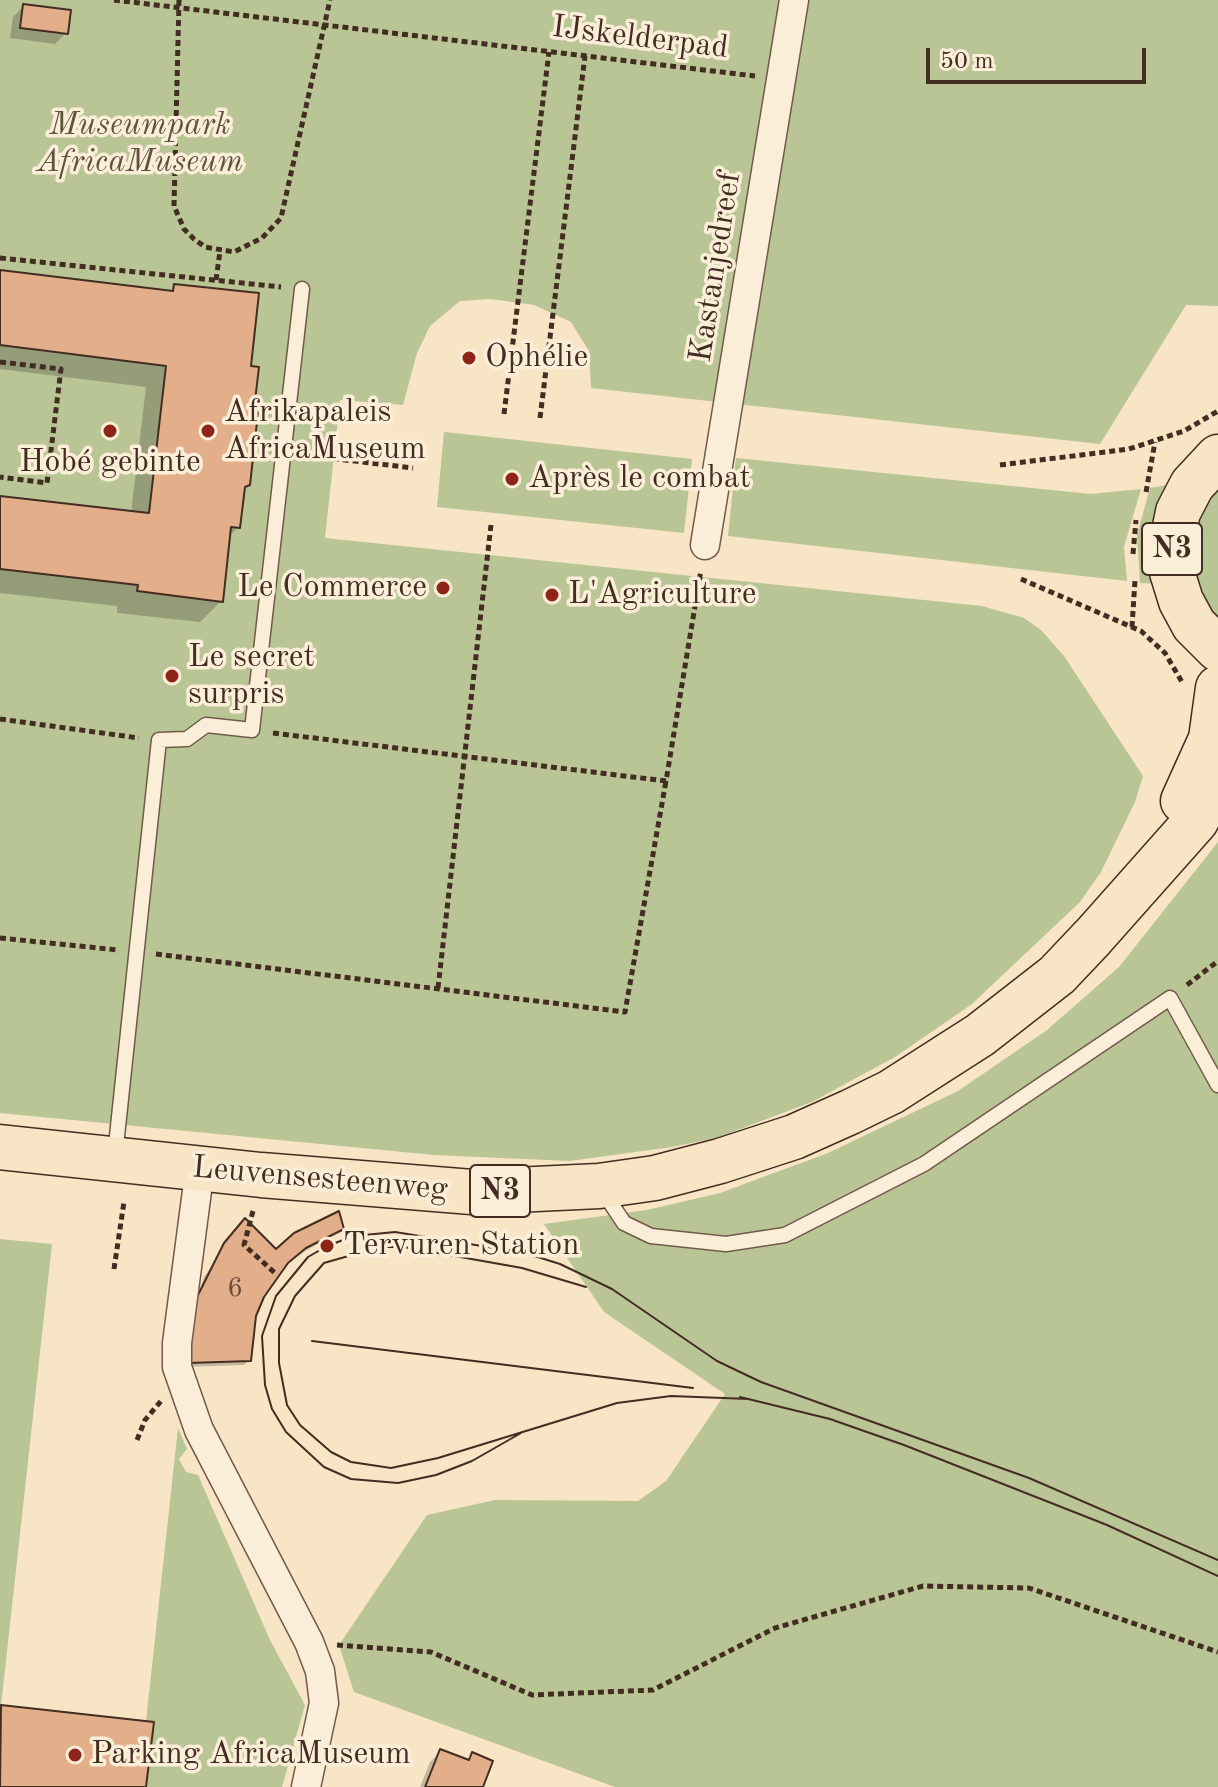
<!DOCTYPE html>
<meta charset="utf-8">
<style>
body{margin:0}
#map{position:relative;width:1218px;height:1787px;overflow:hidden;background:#f7e5c5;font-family:"Old Standard TT",serif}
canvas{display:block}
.scale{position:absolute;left:926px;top:48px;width:220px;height:36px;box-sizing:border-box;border:4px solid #432c21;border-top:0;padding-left:10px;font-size:24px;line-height:28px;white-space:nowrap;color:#432c21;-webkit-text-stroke:6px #faeed9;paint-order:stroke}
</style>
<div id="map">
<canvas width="1218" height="1787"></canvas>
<div class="scale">50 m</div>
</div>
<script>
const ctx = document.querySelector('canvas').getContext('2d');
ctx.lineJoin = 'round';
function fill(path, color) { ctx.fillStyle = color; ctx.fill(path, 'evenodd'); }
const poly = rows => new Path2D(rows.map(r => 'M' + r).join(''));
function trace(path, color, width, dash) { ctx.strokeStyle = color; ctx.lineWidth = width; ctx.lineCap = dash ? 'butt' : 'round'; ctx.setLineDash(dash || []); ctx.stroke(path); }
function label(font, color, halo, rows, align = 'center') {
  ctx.font = font + ' "Old Standard TT",serif'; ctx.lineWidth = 7; ctx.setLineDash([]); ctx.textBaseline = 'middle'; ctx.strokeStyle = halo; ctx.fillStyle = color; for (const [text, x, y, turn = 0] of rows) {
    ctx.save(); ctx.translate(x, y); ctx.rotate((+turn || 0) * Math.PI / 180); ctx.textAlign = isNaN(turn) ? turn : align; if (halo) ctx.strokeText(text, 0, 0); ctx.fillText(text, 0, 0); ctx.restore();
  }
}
const green = poly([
 [0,0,1218,0,1218,306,1186,305,1100,444,591,388,589,351,571,322,534,305,491,299,460,301,430,326,417,353,403,405,340,400,325,538,982,606,1024,618,1041,630,1064,656,1143,776,1135,802,1101,872,1080,902,972,1004,895,1057,812,1102,716,1138,672,1147,570,1161,434,1155,0,1113,0,569,138,585,138,592,223,601,231,527,245,487,250,484,258,413,254,409,251,366,259,293,174,284,173,291,0,270],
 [0,345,166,366,149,513,0,496],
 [444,432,692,459,684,533,437,507],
 [736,458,1091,494,1141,489,1124,547,1127,581,728,536],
 [1173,484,1158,584,1140,583,1137,535,1150,488],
 [1218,488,1218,619,1201,593,1194,567,1194,541,1201,515],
 [1218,842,1218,1787,615,1787,354,1692,339,1645,427,1515,495,1500,638,1501,666,1481,725,1394,604,1312,544,1224,647,1210,720,1193,828,1153,958,1091,1047,1030,1119,967],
 [0,1239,52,1244,0,1715],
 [178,1428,187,1449,179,1459,186,1472,198,1475,270,1640,305,1705,282,1787,146,1787,154,1723,146,1721]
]);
const shadow = poly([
 [24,6,66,33,55,44,10,38,13,17],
 [0,272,169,292,175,286,248,368,244,487,238,527,228,537,221,601,200,622,117,613,117,606,0,593,0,498,131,513,146,387,0,369],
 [240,1225,276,1251,342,1228,285,1264,263,1296,255,1316,249,1360,244,1365,184,1367,186,1337,204,1277],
 [2,1707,144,1787,0,1787],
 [441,1751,466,1761,472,1755,481,1787,420,1787,430,1762]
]);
const building = poly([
 [23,4,71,10,68,34,20,28,23,4],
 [0,270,173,291,174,284,259,293,251,366,259,367,254,409,258,413,250,485,245,487,240,528,231,527,223,602,137,591,138,585,0,569,0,496,149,513,166,366,0,345,0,270],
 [339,1211,344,1229,306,1248,288,1263,264,1297,256,1316,251,1361,188,1363,196,1299,224,1243,245,1218,276,1249,294,1233,339,1211],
 [1,1705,154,1722,146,1787,0,1787,1,1705],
 [440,1749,469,1760,472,1752,493,1761,483,1787,425,1787,440,1749]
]);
const path = poly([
 [114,0,755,76],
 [179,0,174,206,184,229,194,239,205,247,234,252,262,238,281,218,330,0],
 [0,258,281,287],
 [216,280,220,251],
 [0,362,61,369,47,483,0,477],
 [504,414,549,52],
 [540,418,585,56],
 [303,455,413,468],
 [1000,465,1129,449,1184,431,1218,411],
 [1146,492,1155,442],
 [1133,554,1136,520],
 [1021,579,1141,631,1165,653,1182,682],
 [1132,627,1135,580],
 [0,719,139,738],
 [273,733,666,781,701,570],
 [0,938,118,950],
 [156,954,625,1012,666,781],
 [1187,985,1218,961],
 [438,988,491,525],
 [253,1211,244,1245,276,1274],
 [114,1269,124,1202],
 [137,1440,145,1420,161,1401],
 [337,1645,431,1652,532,1695,653,1690,775,1628,923,1586,1029,1588,1218,1652]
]);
const service = poly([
 [115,1155,159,740,187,739,206,725,252,730,302,289],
 [604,1193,624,1223,651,1236,726,1244,785,1235,924,1164,1170,998,1218,1085]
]);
const minor = poly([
 [705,545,794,0],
 [200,1168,177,1343,177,1367,199,1430,309,1642,320,1671,324,1703,306,1787]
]);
const primary = poly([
 [1218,457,1192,485,1178,512,1172,542,1172,572,1181,601,1194,625,1218,649],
 [1183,801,1211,739,1218,688],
 [0,1147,261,1175,472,1192,599,1186,655,1178,720,1161,794,1137,850,1112,891,1092,980,1035,1057,975,1093,937,1196,821,1218,777]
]);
const tram = poly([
 [586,1287,522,1268,404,1247,380,1247,324,1263,295,1296,279,1329,279,1363,287,1405,300,1425,331,1452,351,1462,391,1468,438,1458,617,1403,671,1396,749,1399],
 [312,1341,693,1388],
 [740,1397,830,1419,904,1445,1107,1525,1218,1576],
 [521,1433,472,1461,436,1475,398,1483,351,1479,324,1467,286,1432,272,1409,265,1385,262,1336,276,1296,308,1257,327,1246,354,1236,395,1232,525,1253,560,1264,612,1289,717,1361,761,1382,1029,1478,1218,1560]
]);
const markers = [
 [469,358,8,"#8f2418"],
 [110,431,8,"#8f2418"],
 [208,431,8,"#8f2418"],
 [512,479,8,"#8f2418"],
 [443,588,8,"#8f2418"],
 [552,595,8,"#8f2418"],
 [172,676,8,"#8f2418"],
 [327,1246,8,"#8f2418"],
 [75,1755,8,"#8f2418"]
];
const numberNames = [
 ["6",235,1289]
];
const shields = [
 [1172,549,60],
 [500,1191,60]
];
const shieldNames = [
 ["N3",1172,549],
 ["N3",500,1191]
];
const streetNames = [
 ["IJskelderpad",640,38,7],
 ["Kastanjedreef",716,267,-81],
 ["Leuvensesteenweg",320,1179,5]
];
const parkNames = [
 ["Museumpark",140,126],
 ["AfricaMuseum",140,163]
];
const poiNames = [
 ["Ophélie",485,358],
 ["Afrikapaleis",224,413],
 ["AfricaMuseum",224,450],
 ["Hobé gebinte",110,463,"center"],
 ["Après le combat",528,479],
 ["Le Commerce",427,588,"right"],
 ["L'Agriculture",568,595],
 ["Le secret",188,658],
 ["surpris",188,695],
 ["Tervuren Station",343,1246],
 ["Parking AfricaMuseum",91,1755]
];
fill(green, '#bac596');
fill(shadow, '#0003');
fill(building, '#e3af8a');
trace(building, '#432c21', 2);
trace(service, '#705a4a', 17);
trace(minor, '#705a4a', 31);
trace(primary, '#432c21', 47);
trace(path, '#432c21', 5, [6, 4]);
trace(service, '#faeed9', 14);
trace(minor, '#faeed9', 28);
trace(primary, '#f7e5c5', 44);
trace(tram, '#432c21', 2);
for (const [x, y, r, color] of markers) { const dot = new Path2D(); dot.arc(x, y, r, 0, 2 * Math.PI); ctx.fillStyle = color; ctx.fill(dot); trace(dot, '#faeed9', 3); }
label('28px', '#6b4d3b', null, numberNames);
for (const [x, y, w] of shields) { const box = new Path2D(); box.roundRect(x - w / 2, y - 26, w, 52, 6); ctx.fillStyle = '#faeed9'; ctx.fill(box); trace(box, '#432c21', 2); }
label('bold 30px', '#432c21', null, shieldNames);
label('32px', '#432c21', '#faeed9', streetNames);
label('italic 32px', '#61523e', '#faeed9', parkNames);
label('32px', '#432c21', '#faeed9', poiNames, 'left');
</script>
